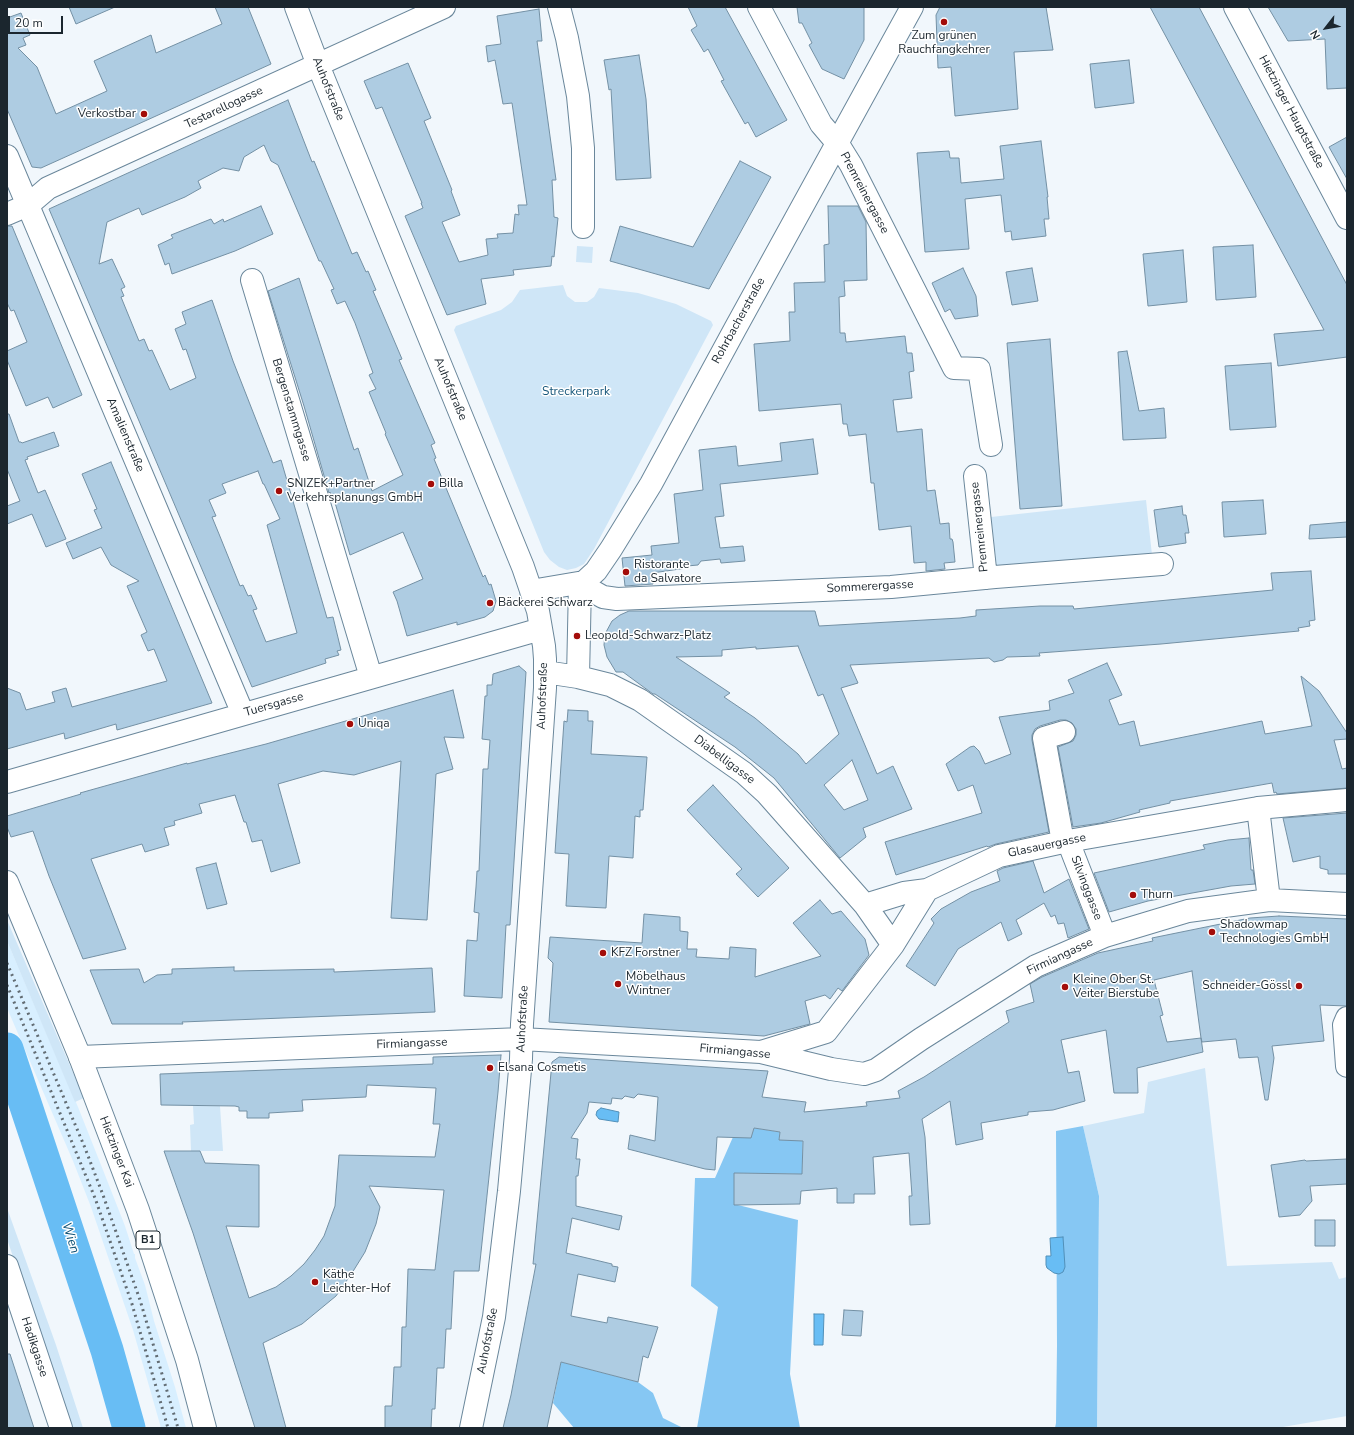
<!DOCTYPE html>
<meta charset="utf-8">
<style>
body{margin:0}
#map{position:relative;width:1354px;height:1435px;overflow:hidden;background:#f1f7fc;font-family:"Nunito Sans",sans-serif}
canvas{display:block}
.frame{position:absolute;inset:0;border:8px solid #1b262e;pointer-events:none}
.north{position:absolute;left:1306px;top:8px;width:40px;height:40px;-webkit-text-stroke:3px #fff;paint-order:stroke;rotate:239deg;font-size:11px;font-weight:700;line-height:16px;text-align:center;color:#1b262e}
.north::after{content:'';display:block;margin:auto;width:14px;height:18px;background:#1b262e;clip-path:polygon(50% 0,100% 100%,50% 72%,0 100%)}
.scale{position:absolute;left:8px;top:16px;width:55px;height:18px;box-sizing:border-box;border:2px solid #1b262e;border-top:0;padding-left:5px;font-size:12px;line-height:14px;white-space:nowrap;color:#1b262e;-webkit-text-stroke:3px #fff;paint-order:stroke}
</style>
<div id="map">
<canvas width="1354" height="1435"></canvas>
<div class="frame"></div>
<div class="north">N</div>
<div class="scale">20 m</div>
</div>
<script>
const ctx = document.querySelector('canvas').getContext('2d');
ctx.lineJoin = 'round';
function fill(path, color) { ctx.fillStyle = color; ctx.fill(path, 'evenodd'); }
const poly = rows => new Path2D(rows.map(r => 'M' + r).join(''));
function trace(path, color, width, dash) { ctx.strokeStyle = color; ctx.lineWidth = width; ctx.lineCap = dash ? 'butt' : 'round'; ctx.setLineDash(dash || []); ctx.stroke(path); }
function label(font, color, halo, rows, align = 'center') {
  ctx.font = font + ' "Nunito Sans",sans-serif'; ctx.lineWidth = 3; ctx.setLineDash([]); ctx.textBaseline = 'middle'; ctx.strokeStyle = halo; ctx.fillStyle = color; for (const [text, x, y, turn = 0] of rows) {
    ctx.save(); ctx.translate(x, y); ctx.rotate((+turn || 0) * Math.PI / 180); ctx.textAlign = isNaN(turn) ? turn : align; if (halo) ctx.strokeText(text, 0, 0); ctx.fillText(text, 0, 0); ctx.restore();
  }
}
const built = poly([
 [7,941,78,1107,103,1170,125,1226,134,1254,135,1254,135,1258,145,1285,154,1321,175,1387,186,1428,161,1428,133,1330,91,1207,73,1161,7,1008]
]);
const green = poly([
 [577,246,593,247,592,263,576,262],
 [563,285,567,296,575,302,587,302,594,297,599,288,638,293,676,304,711,321,713,325,594,549,584,564,576,568,567,570,559,567,550,560,544,552,454,330,456,326,501,310,512,302,520,290],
 [1146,500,1152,555,997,569,991,517],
 [7,920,84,1098,75,1102,7,941],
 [1205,1068,1227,1266,1332,1262,1339,1279,1347,1277,1347,1416,1277,1428,1097,1428,1099,1196,1083,1126,1144,1113,1148,1082],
 [193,1106,220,1106,223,1151,191,1151,190,1125,194,1124],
 [7,1208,56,1345,83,1428,71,1428,7,1239]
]);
const forest = poly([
 [1083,1126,1099,1196,1097,1428,1055,1428,1056,1423,1057,1346,1056,1131],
 [754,1128,780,1132,779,1139,803,1132,802,1174,734,1173,734,1204,798,1220,790,1374,800,1428,697,1428,718,1307,691,1286,695,1178,715,1178,733,1137,751,1137],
 [561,1362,638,1382,653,1393,663,1418,683,1428,574,1428,553,1403]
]);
const water = poly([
 [601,1108,619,1112,618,1122,599,1119,596,1115,597,1111,601,1108],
 [1063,1237,1065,1267,1063,1272,1059,1274,1054,1273,1047,1268,1046,1265,1046,1256,1051,1256,1050,1238,1063,1237],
 [814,1314,824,1314,823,1345,814,1345,814,1314]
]);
const river = poly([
 [7,1049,107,1350,129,1428]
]);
const building = poly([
 [69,7,115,7,76,24,69,7],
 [215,7,248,7,271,64,41,168,32,167,7,109,7,18,21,13,30,35,23,38,26,45,18,48,37,67,56,114,107,91,94,61,151,35,156,53,222,24,215,7],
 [688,7,725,7,787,120,756,137,748,122,745,124,721,81,724,80,708,49,704,52,691,30,697,26,688,7],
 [797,7,864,7,864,40,844,79,822,69,809,45,812,43,802,23,799,23,797,7],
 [940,7,1046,7,1053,50,1014,52,1018,109,955,116,951,67,938,68,936,15,940,7],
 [1150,7,1199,7,1347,285,1347,357,1278,366,1274,334,1324,330,1150,7],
 [1268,7,1347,7,1347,88,1327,89,1325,39,1288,41,1268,7],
 [539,9,542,41,537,41,556,180,552,180,554,217,558,218,554,257,552,256,551,266,513,270,514,275,481,279,486,304,447,315,405,216,423,208,421,203,422,203,382,107,376,109,364,81,408,63,431,118,424,121,452,190,451,191,460,215,442,222,459,262,488,255,486,239,498,238,497,234,513,233,515,214,519,215,518,205,527,205,512,103,503,104,495,60,488,62,486,46,501,44,497,16,539,9],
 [639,55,646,99,651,178,616,180,611,89,609,90,604,60,639,55],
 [1129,60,1134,103,1095,108,1090,64,1129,60],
 [288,100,312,162,314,161,352,254,357,252,366,272,368,271,376,290,373,291,402,359,399,360,435,443,431,445,436,458,434,459,483,577,485,575,489,585,491,584,496,601,493,611,485,617,457,625,457,622,407,636,397,601,393,592,423,579,403,532,350,555,336,506,330,492,329,493,304,406,268,291,299,278,354,450,358,448,372,491,403,475,385,434,386,433,369,392,376,389,369,375,373,373,355,323,345,301,337,304,331,290,334,289,321,261,319,261,278,165,271,161,264,145,244,157,239,171,223,168,198,181,201,188,185,197,142,215,139,208,107,222,99,264,112,259,125,287,121,289,124,296,121,297,139,341,144,339,149,351,152,350,170,390,196,378,186,349,183,350,175,329,186,324,182,312,212,300,233,361,273,463,281,460,327,618,333,617,341,650,337,651,339,655,325,659,326,663,252,687,49,209,288,100],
 [258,471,263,484,264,484,280,519,267,525,297,633,266,642,253,610,257,609,251,595,248,596,243,585,240,586,219,534,212,517,216,516,209,500,226,493,222,484,258,471],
 [1347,137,1347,179,1329,147,1347,137],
 [1041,141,1048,197,1047,197,1049,219,1044,219,1046,236,1012,240,1011,231,1005,232,1001,195,965,199,969,249,925,252,917,153,949,151,950,158,959,158,961,183,1004,179,1000,146,1041,141],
 [740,161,771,177,709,289,610,261,620,226,693,247,740,161],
 [261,206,273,234,235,251,172,274,169,263,165,265,158,245,173,238,171,235,211,219,214,224,223,219,224,222,261,206],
 [828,206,858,206,866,222,867,280,844,281,845,296,839,297,840,333,845,333,846,342,905,336,907,353,912,353,914,371,909,372,912,398,893,400,897,432,922,429,927,491,935,490,940,524,949,523,950,539,952,539,953,542,955,562,944,563,945,569,926,571,926,562,914,563,911,526,879,530,874,483,871,483,866,434,849,436,847,424,843,424,841,404,759,411,754,344,790,341,789,312,795,312,794,283,825,282,824,245,829,244,828,206],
 [7,226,12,226,82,395,53,408,48,397,26,406,7,360,7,351,27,342,14,310,11,311,7,303,7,226],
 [1253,245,1256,297,1216,300,1213,247,1253,245],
 [1183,250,1187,302,1148,306,1143,254,1183,250],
 [963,268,976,296,978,316,955,319,950,309,945,312,932,283,963,268],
 [1032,268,1038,301,1012,305,1006,272,1032,268],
 [1050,339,1062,506,1020,509,1007,343,1050,339],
 [1127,351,1139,411,1164,408,1166,438,1123,440,1118,352,1127,351],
 [1271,363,1276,427,1230,430,1225,366,1271,363],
 [7,414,9,414,19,442,21,442,22,443,54,432,59,446,27,457,28,459,25,460,38,493,45,490,66,539,46,547,32,514,7,524,7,506,20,501,7,469,7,414],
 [813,439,818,474,720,484,724,516,715,517,720,548,743,546,745,561,721,563,720,559,701,561,698,565,687,566,687,568,652,573,653,584,625,586,622,558,652,555,651,546,679,543,674,494,703,490,699,450,736,446,738,466,782,461,780,443,813,439],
 [111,462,212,703,117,730,116,724,65,739,64,733,7,749,7,688,20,693,26,710,55,702,52,692,66,688,72,707,167,681,154,649,148,651,141,635,147,632,127,586,139,581,111,565,101,547,73,559,66,543,102,528,94,510,97,509,82,474,111,462],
 [1263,500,1266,534,1224,537,1222,502,1263,500],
 [1182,506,1183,515,1186,515,1189,533,1185,533,1186,543,1159,547,1154,510,1182,506],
 [1347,522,1347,537,1309,539,1310,525,1347,522],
 [1311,571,1315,620,1309,621,1310,626,1298,628,1299,631,1161,644,1039,653,1040,656,1007,657,1003,660,994,662,989,658,850,665,858,683,841,688,877,774,893,766,912,809,863,828,866,837,840,858,774,778,735,747,655,694,653,694,623,672,616,672,607,657,604,645,605,634,612,621,620,615,629,611,815,611,819,626,960,618,976,616,976,610,1040,606,1073,606,1074,609,1273,590,1271,573,1311,571],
 [798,646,818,696,823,694,839,734,806,764,798,754,755,718,724,697,730,693,676,657,722,656,722,650,756,647,756,649,798,646],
 [852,760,868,800,844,810,824,785,852,760],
 [1107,663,1122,695,1109,700,1119,725,1134,721,1140,746,1262,721,1265,734,1312,726,1301,676,1319,691,1347,733,1347,739,1334,740,1342,769,1347,768,1347,788,1277,794,1276,792,1274,793,1272,783,1170,801,1170,803,1139,810,1140,812,1101,823,1073,827,1058,747,1073,741,1076,735,1076,729,1072,723,1066,720,1060,720,1040,726,1035,729,1032,735,1032,740,1049,832,996,844,988,847,987,846,896,875,885,842,982,813,973,785,958,791,946,764,970,747,974,746,979,751,985,764,1011,754,999,717,1050,710,1049,701,1074,693,1068,680,1107,663],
 [519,666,526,672,510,925,506,925,502,998,464,996,467,940,477,941,479,913,474,912,476,887,477,871,479,871,483,769,488,769,490,740,482,739,485,696,487,696,487,685,492,685,493,674,519,666],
 [453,690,464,738,444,737,453,769,436,774,427,920,391,918,401,761,354,775,323,771,278,784,300,863,271,872,262,840,252,842,246,822,244,822,235,795,199,804,202,813,174,821,175,825,164,828,169,845,145,852,142,844,91,859,126,949,83,959,49,876,33,831,11,837,7,827,7,816,81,794,80,793,187,763,187,764,266,744,453,690],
 [568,710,588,711,588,721,593,721,591,754,647,757,643,810,640,810,640,817,635,816,633,858,609,856,606,908,566,906,569,854,555,853,564,721,567,722,568,710],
 [713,785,789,868,758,897,736,874,742,869,687,810,713,785],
 [1347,813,1347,874,1328,874,1328,870,1320,868,1320,856,1293,862,1283,818,1347,813],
 [1249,838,1251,870,1253,870,1255,884,1231,886,1148,901,1109,912,1094,873,1205,849,1203,845,1228,840,1249,838],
 [1033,861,1044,893,1069,879,1089,929,1068,938,1064,923,1058,924,1055,915,1051,917,1044,903,1016,920,1022,934,1008,941,1001,922,958,949,935,986,906,966,934,923,931,919,941,909,971,892,1000,881,997,871,1003,868,1033,861],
 [216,863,227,904,207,909,196,868,216,863],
 [820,900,832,914,841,911,865,939,869,955,842,991,838,988,830,999,825,995,805,1001,810,1024,764,1036,549,1022,553,963,548,958,550,937,642,943,644,914,680,917,680,931,688,932,687,949,697,949,696,957,729,959,730,947,756,949,755,977,821,956,793,923,820,900],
 [1279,916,1347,919,1347,1006,1320,1005,1324,1041,1272,1046,1274,1058,1268,1100,1265,1100,1258,1057,1239,1058,1236,1039,1202,1042,1201,1038,1203,1052,1137,1068,1138,1093,1114,1093,1106,1030,1061,1040,1068,1073,1079,1071,1085,1101,1053,1110,1028,1112,1028,1115,981,1123,983,1139,956,1145,950,1101,922,1119,925,1137,930,1224,910,1225,909,1196,912,1196,909,1153,873,1157,875,1194,854,1194,854,1203,837,1203,837,1188,801,1191,800,1204,734,1205,734,1173,802,1174,803,1141,779,1140,780,1132,754,1128,751,1138,717,1137,715,1170,705,1169,628,1149,630,1135,655,1141,658,1097,638,1094,634,1098,625,1096,622,1099,612,1098,611,1104,589,1102,587,1113,571,1138,578,1139,576,1159,580,1159,578,1176,576,1176,576,1206,622,1216,619,1230,572,1218,566,1253,612,1264,612,1266,618,1267,615,1282,578,1274,571,1316,607,1323,608,1317,658,1327,648,1358,643,1356,638,1382,561,1362,547,1428,503,1428,511,1395,536,1264,533,1264,552,1062,559,1057,768,1071,762,1097,806,1102,804,1112,867,1106,866,1102,900,1098,898,1091,924,1077,1009,1022,1006,1011,1034,1002,1030,984,1042,977,1098,953,1153,941,1152,938,1250,918,1279,916],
 [1192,971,1201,1038,1167,1042,1160,1016,1163,1015,1154,980,1192,971],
 [234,967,234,971,334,969,334,972,432,968,435,1012,182,1022,183,1024,112,1024,90,970,139,969,144,983,157,975,172,974,172,969,234,967],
 [501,1055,498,1092,479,1271,454,1271,451,1329,446,1329,444,1368,437,1368,435,1409,432,1409,431,1428,385,1428,385,1406,392,1406,394,1367,401,1367,402,1327,406,1327,408,1269,435,1270,444,1190,369,1186,380,1207,376,1224,365,1252,352,1273,336,1296,302,1324,263,1343,286,1428,255,1428,193,1233,164,1151,200,1151,205,1163,259,1165,259,1227,226,1226,249,1298,276,1287,291,1276,304,1264,315,1250,324,1236,335,1206,339,1155,435,1157,440,1124,433,1124,436,1088,367,1085,366,1097,302,1100,303,1111,269,1113,269,1118,247,1118,247,1111,239,1111,239,1107,235,1106,161,1105,160,1074,433,1064,433,1057,501,1055],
 [1347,1159,1347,1184,1310,1186,1312,1201,1300,1215,1279,1217,1271,1165,1305,1160,1306,1161,1347,1159],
 [1315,1220,1335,1220,1335,1246,1315,1246,1315,1220],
 [844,1310,863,1311,861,1336,842,1335,844,1310],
 [7,1354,10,1354,34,1428,7,1428,7,1354]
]);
const minor = poly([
 [296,7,318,65,523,567,538,611,544,646,545,659,545,688,522,1024,521,1059,509,1191,494,1317,471,1428],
 [559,7,567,38,578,96,583,148,583,227],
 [759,7,821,124,838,144,851,165,954,368,979,369,991,445],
 [7,156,243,714],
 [7,214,28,205,48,188,444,7],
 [252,280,371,677],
 [975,476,986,578],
 [580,584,603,597,617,599,891,587,995,577,1162,564],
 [531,591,584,582,596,571,611,549,651,484,735,329,912,7],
 [545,672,578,677,610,685,640,700,744,773,767,794,865,905,893,945],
 [578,677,580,584],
 [7,782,541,629],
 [1258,808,1269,900],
 [1068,841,1105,936],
 [1063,842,1044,738,1064,732],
 [865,905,904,893,927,890],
 [1347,1018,1344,1025,1347,1066],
 [761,1052,826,1032,893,945,927,890,999,856,1068,841,1258,808,1347,800],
 [80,1057,521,1039,761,1052,831,1069,864,1074,876,1070,921,1039,1036,966,1105,936,1188,911,1269,900,1347,904]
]);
const major = poly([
 [1235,7,1347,218],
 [7,882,80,1057,138,1210,187,1360,205,1428],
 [7,1266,61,1428]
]);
const rail = poly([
 [7,963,85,1148,103,1195,140,1300,178,1428],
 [7,985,95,1198,132,1304,168,1428]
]);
const markers = [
 [944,22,4,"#a30c09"],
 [144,114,4,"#a30c09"],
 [431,484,4,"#a30c09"],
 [279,491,4,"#a30c09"],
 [626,572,4,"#a30c09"],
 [490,603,4,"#a30c09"],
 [577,636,4,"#a30c09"],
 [350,724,4,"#a30c09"],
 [1133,895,4,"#a30c09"],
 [1212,932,4,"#a30c09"],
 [603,953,4,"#a30c09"],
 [618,984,4,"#a30c09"],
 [1299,986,4,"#a30c09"],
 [1065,987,4,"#a30c09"],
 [490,1068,4,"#a30c09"],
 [315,1282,4,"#a30c09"]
];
const shields = [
 [148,1240,24]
];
const shieldNames = [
 ["B1",148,1240]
];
const poiNames = [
 ["Zum grünen",944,36,"center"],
 ["Rauchfangkehrer",944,50,"center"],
 ["Verkostbar",136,114,"right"],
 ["SNIZEK+Partner",287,484],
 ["Verkehrsplanungs GmbH",287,498],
 ["Billa",439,484],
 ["Ristorante",634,565],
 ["da Salvatore",634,579],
 ["Bäckerei Schwarz",498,603],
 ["Leopold-Schwarz-Platz",585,636],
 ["Uniqa",358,724],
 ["Thurn",1141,895],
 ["Shadowmap",1220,925],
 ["Technologies GmbH",1220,939],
 ["KFZ Forstner",611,953],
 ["Möbelhaus",626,977],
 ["Wintner",626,991],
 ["Kleine Ober St.",1073,980],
 ["Veiter Bierstube",1073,994],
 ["Schneider-Gössl",1291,986,"right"],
 ["Elsana Cosmetis",498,1068],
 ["Käthe",323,1275],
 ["Leichter-Hof",323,1289]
];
const streetNames = [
 ["Auhofstraße",328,89,68],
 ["Testarellogasse",224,108,-25],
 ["Hietzinger Hauptstraße",1291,112,62],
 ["Premreinergasse",864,193,62],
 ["Rohrbacherstraße",739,321,-61],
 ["Auhofstraße",450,389,67],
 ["Bergenstammgasse",291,410,73],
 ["Amalienstraße",125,435,67],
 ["Premreinergasse",980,527,-96],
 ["Sommerergasse",870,587,-3],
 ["Auhofstraße",543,696,-88],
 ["Tuersgasse",274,705,-16],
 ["Diabelligasse",724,760,37],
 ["Glasauergasse",1047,846,-12],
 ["Silvinggasse",1086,888,69],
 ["Firmiangasse",1060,957,-25],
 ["Auhofstraße",523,1019,-87],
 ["Firmiangasse",412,1044,-2],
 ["Firmiangasse",735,1052,5],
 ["Hietzinger Kai",116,1152,69],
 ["Auhofstraße",488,1341,-79],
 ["Hadikgasse",34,1347,72]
];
const parkNames = [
 ["Streckerpark",576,392]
];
const waterNames = [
 ["Wien",70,1238,72]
];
fill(built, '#d8efff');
fill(green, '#cfe6f7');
fill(forest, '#86c7f3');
fill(water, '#68bdf4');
trace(water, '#5190b9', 1);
trace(river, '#68bdf4', 33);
fill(building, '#aecce2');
trace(building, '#7390a4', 1);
trace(minor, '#6a879b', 24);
trace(major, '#6a879b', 24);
trace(minor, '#fff', 22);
trace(major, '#fff', 22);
trace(rail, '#626c73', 3, [2, 4]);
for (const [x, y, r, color] of markers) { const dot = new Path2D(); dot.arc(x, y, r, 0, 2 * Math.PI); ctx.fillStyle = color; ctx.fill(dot); trace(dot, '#fff', 1.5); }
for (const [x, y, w] of shields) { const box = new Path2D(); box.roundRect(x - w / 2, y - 9, w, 18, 3); ctx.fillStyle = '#fff'; ctx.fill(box); trace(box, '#1b262e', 1); }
label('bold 11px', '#1b262e', null, shieldNames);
label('12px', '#1b262e', '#fff', poiNames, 'left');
label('12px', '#1b262e', '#fff', streetNames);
label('12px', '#16567a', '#fff', parkNames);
label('italic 13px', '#0d5074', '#fff', waterNames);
</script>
